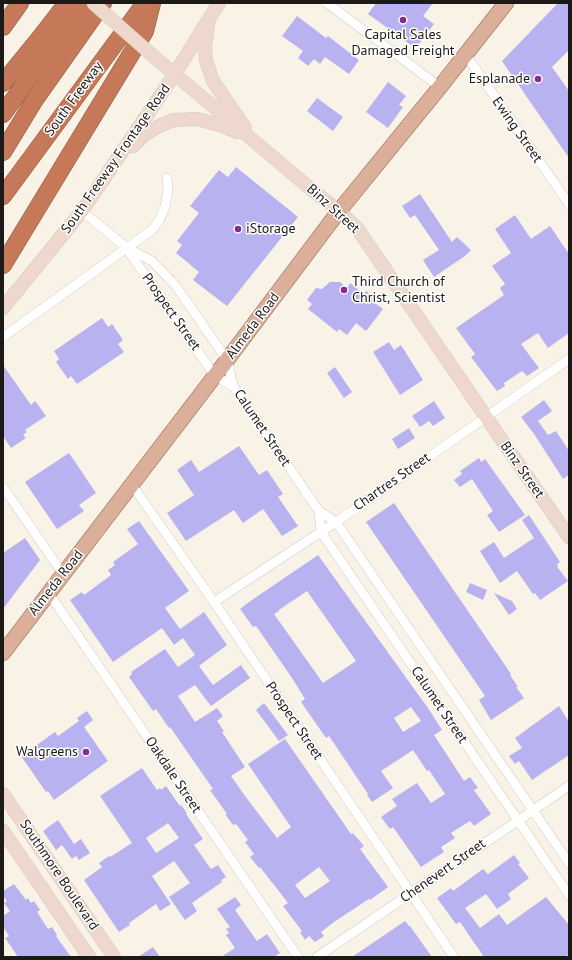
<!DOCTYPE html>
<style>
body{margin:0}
#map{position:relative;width:572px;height:960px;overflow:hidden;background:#f9f3e7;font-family:"PT Sans",sans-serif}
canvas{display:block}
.frame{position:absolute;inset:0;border:4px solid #1c1a16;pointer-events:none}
</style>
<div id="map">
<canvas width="572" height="960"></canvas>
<div class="frame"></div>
</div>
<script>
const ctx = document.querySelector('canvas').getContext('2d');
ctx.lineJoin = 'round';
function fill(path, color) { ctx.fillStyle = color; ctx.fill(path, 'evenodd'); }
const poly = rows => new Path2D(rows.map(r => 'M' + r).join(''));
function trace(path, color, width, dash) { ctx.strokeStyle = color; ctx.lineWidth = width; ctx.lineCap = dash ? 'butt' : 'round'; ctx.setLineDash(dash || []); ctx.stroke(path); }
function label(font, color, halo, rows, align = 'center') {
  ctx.font = font + ' "PT Sans",sans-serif'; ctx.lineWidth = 3; ctx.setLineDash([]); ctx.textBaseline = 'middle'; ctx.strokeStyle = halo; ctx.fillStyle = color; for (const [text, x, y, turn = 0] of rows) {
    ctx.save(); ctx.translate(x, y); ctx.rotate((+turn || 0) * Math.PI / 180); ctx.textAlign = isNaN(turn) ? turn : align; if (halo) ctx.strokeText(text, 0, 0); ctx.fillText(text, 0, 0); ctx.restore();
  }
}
const building = poly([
 [376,3,433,3,423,16,434,24,419,44,411,45,368,14],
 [558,3,569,3,569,50,552,67,569,91,569,158,502,61],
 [297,16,326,38,328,36,359,60,349,74,325,57,320,64,314,59,308,66,298,58,303,51,282,36],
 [388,82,406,96,399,105,403,107,388,128,366,112],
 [317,98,343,117,333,131,307,111],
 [236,167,298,217,227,306,193,280,199,272,176,253,182,245,177,241,199,213,190,206,219,170,228,177],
 [420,194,452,242,457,237,471,250,465,256,434,277,423,260,439,250,415,215,410,218,402,206],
 [515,215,531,239,550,226,569,254,569,333,548,348,538,333,521,344,539,368,527,376,522,371,504,383,505,386,497,391,471,357,475,354,456,328,504,295,500,288,505,284,492,266,511,253,495,229],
 [330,282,340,282,347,288,350,283,364,294,366,291,375,298,372,301,383,309,366,331,356,323,347,335,339,329,337,332,308,309,312,304,307,300,316,288,322,289],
 [102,318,108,327,112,324,123,340,118,344,124,352,77,384,71,376,68,379,56,362,59,359,54,351],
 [389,342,394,350,401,345,423,380,400,395,373,352],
 [3,365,31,405,35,401,46,416,25,430,27,432,23,435,26,438,11,448,3,436],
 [335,367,352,392,344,398,327,373],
 [544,400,552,411,538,421,548,435,556,431,569,451,569,475,563,479,534,434,521,417],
 [434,401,445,418,433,426,429,421,420,427,412,416],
 [409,428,415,438,398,449,392,439],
 [239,446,259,475,267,470,283,494,278,497,298,526,282,536,263,509,243,523,234,510,186,541,167,513,194,495,177,470,191,460,199,472],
 [69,453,96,493,79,505,84,511,57,529,25,482],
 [479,458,481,462,485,459,525,515,499,532,487,515,493,511,472,479,460,487,454,480,462,474,460,471],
 [394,503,496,652,511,674,510,675,518,687,516,687,524,698,491,720,479,700,485,696,366,522],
 [529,515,560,562,557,564,558,568,568,581,540,600,535,593,533,594,517,571,500,583,480,551,494,542,504,558,534,538,522,520],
 [139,521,189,591,165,608,180,629,204,612,227,645,199,666,213,685,241,665,250,678,211,706,195,685,178,696,195,722,217,708,223,716,217,721,224,731,222,732,245,767,231,776,245,796,277,838,291,827,248,764,285,739,351,834,353,833,364,846,360,849,388,887,370,900,369,899,334,922,321,932,324,936,315,942,309,936,305,940,300,932,302,931,283,906,288,903,260,867,259,868,250,857,254,854,245,842,248,840,236,824,233,825,225,814,227,814,210,790,213,789,170,727,169,728,156,709,153,711,129,677,132,674,131,672,165,649,178,667,195,655,183,638,174,645,162,628,113,662,70,600,82,592,84,595,111,575,108,570,115,565,113,562,138,544,127,529],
 [319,867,330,881,305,898,295,885],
 [25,538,40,560,3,609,3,553],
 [318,555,430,711,442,730,434,735,464,781,470,777,478,788,474,790,491,814,474,826,470,821,451,833,455,838,441,847,444,852,421,867,393,827,390,829,381,817,397,806,392,799,417,783,431,803,445,794,429,770,427,771,413,750,381,771,393,788,372,802,367,795,368,794,329,736,326,738,301,702,305,699,292,678,256,626,253,627,240,609,249,602],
 [307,591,356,661,323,683,274,614,279,611,279,610],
 [411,707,421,721,403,732,394,718],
 [470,583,487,590,483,600,466,592],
 [494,593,512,601,517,609,509,615],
 [264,703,288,735,279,741,256,710],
 [559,706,569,722,569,755,532,780,519,761,515,764,509,756,522,748,515,738],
 [87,711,93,720,84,727,108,761,54,800,48,791,46,792,21,756,55,732,58,736,79,721,77,718],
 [142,768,157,790,160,788,161,790,166,786,180,806,181,805,187,813,186,814,203,839,194,845,211,869,218,865,226,877,221,880,222,882,192,903,197,911,185,920,169,897,190,883,174,861,152,876,171,904,160,911,156,904,129,923,130,925,119,932,84,880,102,867,99,863,109,856,110,857,132,843,100,796],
 [168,823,179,838,156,853,146,838],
 [58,820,74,844,81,839,90,853,79,860,76,856,72,859,62,845,56,850,43,831],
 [514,855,520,863,518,864,529,878,508,894,511,899,497,909,486,894,465,908,480,928,499,914,507,925,546,897,569,925,569,954,565,957,484,957,460,922,456,924,437,898,451,888,453,891,483,869,488,874],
 [14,884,26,900,28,898,31,903,34,901,40,910,37,912,48,929,52,927,57,935,56,936,71,957,18,957,5,938,9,936,3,927,3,916,10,911,4,903,7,901,3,896,3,891],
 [235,897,241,905,235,910,257,941,267,934,280,953,274,957,221,957,235,948,226,935,229,933,226,929,230,927,217,909],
 [405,921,409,926,410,926,432,957,352,957],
 [153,947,160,957,138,957]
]);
const minor = poly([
 [327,3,440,87],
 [466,55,569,204],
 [82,211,127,248,152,261,176,286,227,360,233,386,319,511,336,522,569,863],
 [127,249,215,376,233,386],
 [3,337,152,230,160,219,165,207,168,190,167,178],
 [132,485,214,602,454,957],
 [3,487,63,574],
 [319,511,321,532,569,895],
 [48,592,298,957],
 [214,602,336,522,569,359],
 [317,957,569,786]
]);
const secondary = poly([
 [208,23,205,47,206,61,213,81,245,128],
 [152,55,312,190,339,211,357,228,486,417,569,537],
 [133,146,144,135,159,126,173,120,197,119,223,126,237,132],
 [3,308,82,211,174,75,219,3],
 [3,794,114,957],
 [3,831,89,957]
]);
const primary = poly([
 [3,653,227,360,339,211,440,87,506,3]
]);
const motorway = poly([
 [3,27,20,3],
 [3,83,39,39,67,3],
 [3,114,83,3],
 [3,152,34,101,103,3],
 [3,196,145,3],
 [3,265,145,31,152,3]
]);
const secondaryBridge = poly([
 [93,3,152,55]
]);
const markers = [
 [403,20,4,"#852a96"],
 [538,79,4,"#852a96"],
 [238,229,4,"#852a96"],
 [344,290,4,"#852a96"],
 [86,752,4,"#852a96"]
];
const poiNames = [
 ["Capital Sales",403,35,"center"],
 ["Damaged Freight",403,51,"center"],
 ["Esplanade",530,79],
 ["iStorage",246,229,"left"],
 ["Third Church of",352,282,"left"],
 ["Christ, Scientist",352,298,"left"],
 ["Walgreens",78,752]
];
const streetNames = [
 ["South Freeway",74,99,-54],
 ["Ewing Street",517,130,55],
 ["South Freeway Frontage Road",116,159,-55],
 ["Binz Street",333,209,42],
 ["Prospect Street",171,312,55],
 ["Almeda Road",253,326,-53],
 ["Calumet Street",262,428,56],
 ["Binz Street",522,470,55],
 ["Chartres Street",392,482,-35],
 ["Almeda Road",56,583,-52],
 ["Calumet Street",439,705,56],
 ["Prospect Street",294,721,56],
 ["Oakdale Street",173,775,56],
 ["Chenevert Street",443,871,-35],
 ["Southmore Boulevard",59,875,56]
];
fill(building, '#b9b2f0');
trace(minor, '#d1cbc0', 10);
trace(secondary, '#d1cbc0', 14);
trace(primary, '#8a5842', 16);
trace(motorway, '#8a5842', 18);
trace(minor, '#fff', 9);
trace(secondary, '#eed7cd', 13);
trace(primary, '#dcaf9b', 15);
trace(motorway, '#c57959', 17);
trace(secondaryBridge, '#d1cbc0', 14, []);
trace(secondaryBridge, '#eed7cd', 13);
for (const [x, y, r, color] of markers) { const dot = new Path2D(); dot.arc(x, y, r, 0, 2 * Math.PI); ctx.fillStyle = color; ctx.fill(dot); trace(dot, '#fff', 1.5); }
label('14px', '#1c1a16', '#fff', poiNames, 'right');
label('14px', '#1c1a16', '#fff', streetNames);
</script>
